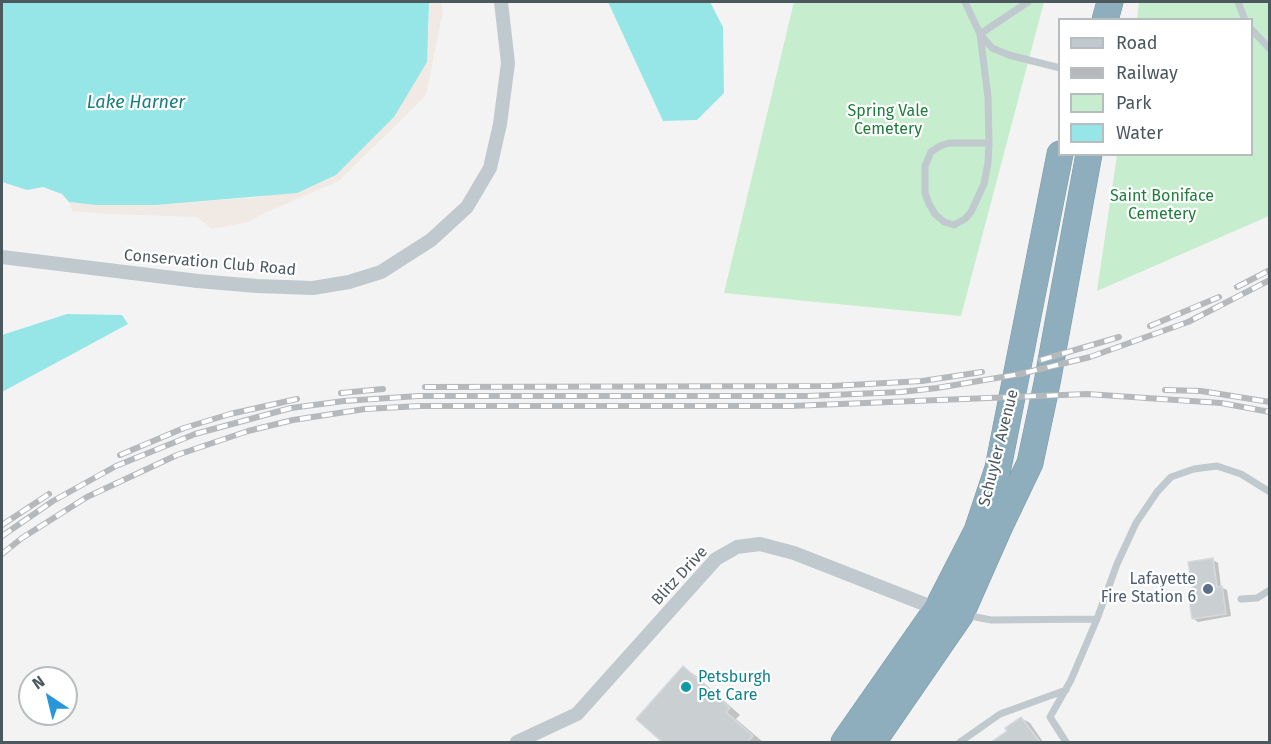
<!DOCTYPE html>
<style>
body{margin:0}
#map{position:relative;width:1271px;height:744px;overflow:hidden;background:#f4f3f3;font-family:"Fira Sans",sans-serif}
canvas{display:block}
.frame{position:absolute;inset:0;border:3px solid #4b595f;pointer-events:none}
.legend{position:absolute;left:1058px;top:18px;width:195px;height:138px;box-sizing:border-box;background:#fff;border:2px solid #b7bdbf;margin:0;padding:8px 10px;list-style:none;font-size:18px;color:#4b595f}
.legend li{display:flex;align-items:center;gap:12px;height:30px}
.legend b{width:30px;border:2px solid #b7bdbf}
.north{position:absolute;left:18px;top:666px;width:60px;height:60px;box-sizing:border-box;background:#fff;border:2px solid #b7bdbf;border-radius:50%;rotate:325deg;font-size:16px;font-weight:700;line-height:24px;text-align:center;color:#4b595f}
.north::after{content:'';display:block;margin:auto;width:21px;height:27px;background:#2897d9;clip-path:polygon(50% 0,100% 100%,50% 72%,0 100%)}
</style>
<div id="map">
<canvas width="1271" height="744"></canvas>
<div class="frame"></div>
<ul class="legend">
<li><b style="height:8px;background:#bfc9ce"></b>Road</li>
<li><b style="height:8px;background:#b5b9bc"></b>Railway</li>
<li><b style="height:16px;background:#c6edcd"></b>Park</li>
<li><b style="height:16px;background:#96e6e7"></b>Water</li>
</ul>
<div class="north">N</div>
</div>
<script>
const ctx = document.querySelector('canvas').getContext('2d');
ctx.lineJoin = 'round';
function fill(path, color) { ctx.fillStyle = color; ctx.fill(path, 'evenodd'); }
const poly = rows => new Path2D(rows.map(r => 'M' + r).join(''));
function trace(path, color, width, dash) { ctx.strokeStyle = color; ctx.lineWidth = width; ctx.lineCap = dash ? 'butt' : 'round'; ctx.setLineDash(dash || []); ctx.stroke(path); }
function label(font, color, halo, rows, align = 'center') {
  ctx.font = font + ' "Fira Sans",sans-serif'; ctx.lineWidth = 4.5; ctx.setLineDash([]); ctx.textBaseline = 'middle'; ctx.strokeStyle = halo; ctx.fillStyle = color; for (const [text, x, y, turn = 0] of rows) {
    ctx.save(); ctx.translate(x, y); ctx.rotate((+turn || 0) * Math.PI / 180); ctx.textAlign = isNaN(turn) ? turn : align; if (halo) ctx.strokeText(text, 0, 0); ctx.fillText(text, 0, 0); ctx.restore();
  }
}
const green = poly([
 [794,2,1044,2,961,316,724,293],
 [1139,2,1269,2,1269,216,1097,291,1117,155,1252,154,1252,20,1137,19]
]);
const sand = poly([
 [429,2,441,2,443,11,426,95,339,181,267,212,248,222,212,229,197,217,108,214,72,211,69,202,96,205,156,205,261,197,336,175,394,117,429,29]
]);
const water = poly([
 [2,2,429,2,427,62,394,117,336,175,297,193,156,205,96,205,69,202,62,194,43,187,27,190,2,182],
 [608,2,710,2,723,27,724,93,697,120,663,121],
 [67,314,122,315,128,324,2,392,2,335]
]);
const shadow = poly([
 [1213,560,1218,563,1221,587,1227,590,1231,616,1198,622,1193,618,1194,592],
 [684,668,695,675,740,715,736,719,763,742,664,742,638,719],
 [1021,718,1030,723,1043,742,994,742,1009,732]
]);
const building = poly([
 [1213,558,1217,587,1222,586,1226,614,1192,619,1188,592,1193,591,1188,562,1213,558],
 [683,666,730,708,726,712,753,736,747,742,662,742,636,719,683,666],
 [1021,717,1040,742,991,742,1007,731,1005,728,1021,717]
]);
const lane = poly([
 [965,2,980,34,992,48,1009,55,1060,68],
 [1238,2,1245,20],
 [1252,30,1270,49],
 [989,143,949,143,940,146,931,152,925,166,925,193,929,204,935,214,944,222,954,225,965,219,971,212,984,184,988,163,989,143,988,97,980,34,1028,2],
 [1241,599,1257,598,1270,590],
 [966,615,991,620,1097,619],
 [960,742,1000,714,1066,690],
 [1066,742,1050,717,1071,680,1097,619,1117,564,1136,523,1157,492,1171,477,1194,469,1217,466,1241,474,1270,492]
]);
const street = poly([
 [2,257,198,281,257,286,313,288,349,282,381,272,431,240,467,207,490,168,500,124,508,63,501,2],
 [517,742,577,714,716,559,737,547,760,544,794,553,937,609]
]);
const highway = poly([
 [1105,20,1110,2],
 [844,742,937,609,977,531,998,468,1060,154],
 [873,742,961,614,999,528,1030,463,1047,383,1089,154]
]);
const rail = poly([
 [1237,287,1270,270],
 [1150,326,1219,297],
 [1041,360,1119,337],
 [425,387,831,386,922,381,982,372],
 [1165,390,1201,391,1270,402],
 [341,393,383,389],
 [120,455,184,428,230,414,297,399],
 [2,525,49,494],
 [2,536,53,501,116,466,195,434,291,408,344,401,418,396,808,396,901,392,937,388,1020,374,1090,357,1188,322,1270,280],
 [2,554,22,538,87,497,177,455,248,431,293,420,365,409,420,406,791,406,1087,394,1221,403,1270,412]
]);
const markers = [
 [1208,589,6,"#5c6f8a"],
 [686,687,6,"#0f9aa8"]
];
const parkNames = [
 ["Spring Vale",888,112],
 ["Cemetery",888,130],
 ["Saint Boniface",1162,197],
 ["Cemetery",1162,215]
];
const streetNames = [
 ["Conservation Club Road",210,263,5],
 ["Schuyler Avenue",999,448,-76],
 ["Blitz Drive",680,576,-47]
];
const serviceNames = [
 ["Lafayette",1196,580],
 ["Fire Station 6",1196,598]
];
const cultureNames = [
 ["Petsburgh",698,678],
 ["Pet Care",698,696]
];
const waterNames = [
 ["Lake Harner",136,103]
];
fill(green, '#c6edcd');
fill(sand, '#f1e9e3');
fill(water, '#96e6e7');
fill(shadow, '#0003');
fill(building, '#cacfd1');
trace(building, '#d7dadd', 1.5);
trace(highway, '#7a99a9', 27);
trace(lane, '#bfc9ce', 7);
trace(street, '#bfc9ce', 14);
trace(highway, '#8eaebd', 26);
trace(rail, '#b5b9bc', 6);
trace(rail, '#fff', 4, [11]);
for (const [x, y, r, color] of markers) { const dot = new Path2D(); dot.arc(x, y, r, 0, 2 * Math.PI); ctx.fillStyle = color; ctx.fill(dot); trace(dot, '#fff', 2); }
label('16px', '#1f7d3c', '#fff', parkNames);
label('16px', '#4b595f', '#fff', streetNames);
label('16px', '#4e5e75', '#fff', serviceNames, 'right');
label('16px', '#0d838f', '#fff', cultureNames, 'left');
label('italic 18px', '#167e81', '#fff', waterNames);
</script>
